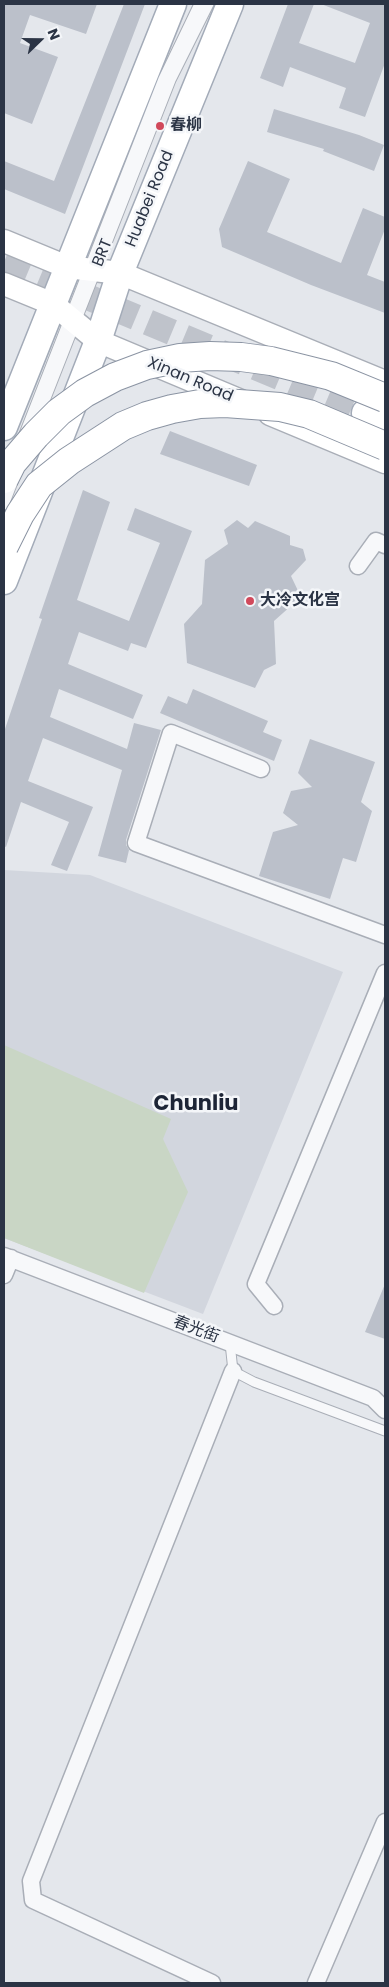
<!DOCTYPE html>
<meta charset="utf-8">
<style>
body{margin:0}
#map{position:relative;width:389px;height:1987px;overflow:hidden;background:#e4e7ec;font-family:Poppins,sans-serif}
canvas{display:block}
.frame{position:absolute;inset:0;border:5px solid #2b3445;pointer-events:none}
.north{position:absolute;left:15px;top:15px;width:50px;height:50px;-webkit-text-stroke:4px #f4f6f9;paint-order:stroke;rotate:68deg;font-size:14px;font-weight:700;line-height:20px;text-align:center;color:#2b3445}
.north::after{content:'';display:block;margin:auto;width:18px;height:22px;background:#2b3445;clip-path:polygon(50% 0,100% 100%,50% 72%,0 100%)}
</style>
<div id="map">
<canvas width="389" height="1987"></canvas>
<div class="frame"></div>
<div class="north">N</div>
</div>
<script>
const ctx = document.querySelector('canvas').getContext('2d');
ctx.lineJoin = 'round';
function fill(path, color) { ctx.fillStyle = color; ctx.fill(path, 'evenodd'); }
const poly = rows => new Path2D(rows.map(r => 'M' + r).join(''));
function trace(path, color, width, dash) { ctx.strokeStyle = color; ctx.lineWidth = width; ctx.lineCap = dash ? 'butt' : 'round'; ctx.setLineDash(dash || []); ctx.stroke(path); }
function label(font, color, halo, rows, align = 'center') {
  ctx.font = font + ' Poppins,"Noto Sans SC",sans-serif'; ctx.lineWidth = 5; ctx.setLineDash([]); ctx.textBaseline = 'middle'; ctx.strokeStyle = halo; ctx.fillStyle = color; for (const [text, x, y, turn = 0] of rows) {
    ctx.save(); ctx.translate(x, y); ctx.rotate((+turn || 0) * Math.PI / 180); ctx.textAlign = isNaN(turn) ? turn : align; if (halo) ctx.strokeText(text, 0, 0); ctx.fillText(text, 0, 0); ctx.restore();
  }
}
const built = poly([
 [4,870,90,875,343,972,203,1314,4,1238]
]);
const green = poly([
 [4,1045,171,1119,163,1139,188,1192,144,1293,4,1238]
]);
const building = poly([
 [4,4,97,4,86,34,30,15,20,43,58,57,32,124,4,113],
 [124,4,145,4,65,214,4,189,4,161,54,181],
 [288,4,314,4,299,43,355,63,370,23,321,4,385,4,385,63,365,117,339,108,346,88,290,67,283,87,260,78],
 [274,109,359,135,384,145,374,171,323,151,324,149,267,132],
 [248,161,290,179,267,232,341,263,363,208,385,217,385,229,367,275,385,282,385,313,311,285,222,247,219,229],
 [170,431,257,465,249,486,160,454],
 [83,490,110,502,77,600,129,621,160,543,127,530,135,508,192,531,146,648,131,643,128,651,79,632,68,664,143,695,133,719,59,689,50,717,127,749,134,723,161,730,126,840,126,845,129,850,126,863,98,856,122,770,43,738,28,781,93,807,67,871,51,865,69,822,21,802,6,847,4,846,4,732,42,619,39,618],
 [237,520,248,528,255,521,290,536,290,545,303,549,306,560,291,576,301,597,274,621,276,664,264,670,255,688,187,663,184,624,202,604,205,560,228,544,224,530],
 [193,689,268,721,263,732,282,740,274,761,160,713,168,696,187,704],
 [310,739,375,762,361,802,372,811,356,862,343,858,330,899,259,876,273,832,298,825,283,813,291,791,312,787,298,773],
 [385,1284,385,1339,365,1332]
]);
const primaryTunnel = poly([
 [4,262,365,413]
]);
const service = poly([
 [37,421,171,80,209,4],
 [24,434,163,79,199,4],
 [4,505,13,482],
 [230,1343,233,1371,254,1382,385,1431]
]);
const minor = poly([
 [358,566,376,541,385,545],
 [261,769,171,733,136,843,385,935],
 [4,1256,373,1398,385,1410],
 [4,1275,11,1258],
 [274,1306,256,1284,385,973],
 [212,1983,33,1900,31,1881,233,1371],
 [316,1983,385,1822]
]);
const secondary = poly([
 [4,241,67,267,120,273,385,382],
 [4,284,53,304,98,341,241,401],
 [270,414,385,462]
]);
const primary = poly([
 [365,413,385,422],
 [4,427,173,4],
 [4,581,98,341,120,273,230,4]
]);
const trunkBridge = poly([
 [4,479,12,463,36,435,59,412,85,393,115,377,147,365,180,358,210,356,241,357,271,361,331,376,385,398],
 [4,546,20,514,39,485,69,461,123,426,147,416,172,409,200,404,225,403,280,407,309,414,385,446]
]);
const markers = [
 [160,126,5,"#d1495b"],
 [250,601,5,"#d1495b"]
];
const poiNames = [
 ["春柳",170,126],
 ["大冷文化宫",260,601]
];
const streetNames = [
 ["Huabei Road",150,199,-68],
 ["BRT",103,253,-68],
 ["Xinan Road",190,380,23],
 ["春光街",196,1330,21]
];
const districtNames = [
 ["Chunliu",196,1105]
];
fill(built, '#d2d6de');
fill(green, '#c9d6c5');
fill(building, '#bbc0ca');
trace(primaryTunnel, '#bfc3cb', 26, [26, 13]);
trace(service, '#a9aeb7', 11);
trace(minor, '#a9aeb7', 19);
trace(secondary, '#a9aeb7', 25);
trace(primary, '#a3abb8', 29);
trace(service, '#f7f8fa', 9);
trace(minor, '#f7f8fa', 16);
trace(secondary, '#fff', 22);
trace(primary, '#fff', 26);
trace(trunkBridge, '#8b94a3', 30, []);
trace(trunkBridge, '#fff', 28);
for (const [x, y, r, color] of markers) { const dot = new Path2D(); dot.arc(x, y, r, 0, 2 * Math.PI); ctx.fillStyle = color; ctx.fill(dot); trace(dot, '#f4f6f9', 2); }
label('bold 16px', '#2b3445', '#f4f6f9', poiNames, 'left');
label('16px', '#2b3445', '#f4f6f9', streetNames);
label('bold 21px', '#1d2536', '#f4f6f9', districtNames);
</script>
